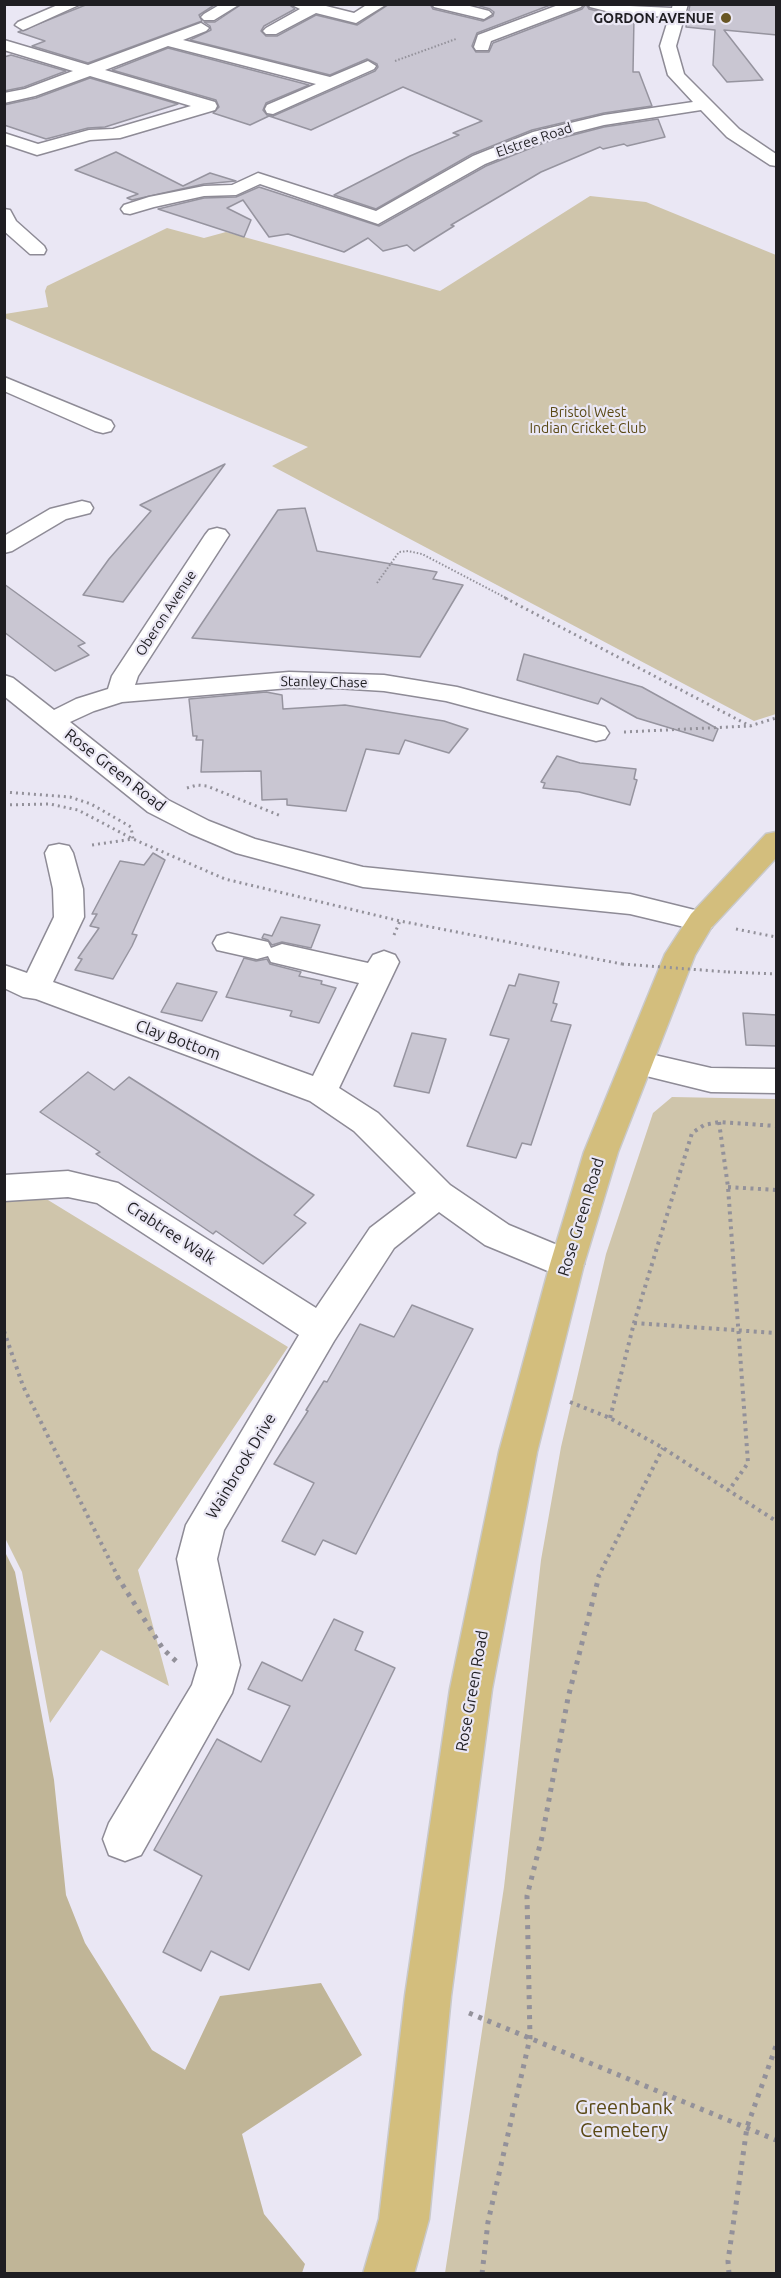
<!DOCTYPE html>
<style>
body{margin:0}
#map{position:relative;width:781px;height:2278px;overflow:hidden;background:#eae7f4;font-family:Ubuntu,sans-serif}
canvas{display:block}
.frame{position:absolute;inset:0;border:6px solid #1f1e22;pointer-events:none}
</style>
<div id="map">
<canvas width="781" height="2278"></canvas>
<div class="frame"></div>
</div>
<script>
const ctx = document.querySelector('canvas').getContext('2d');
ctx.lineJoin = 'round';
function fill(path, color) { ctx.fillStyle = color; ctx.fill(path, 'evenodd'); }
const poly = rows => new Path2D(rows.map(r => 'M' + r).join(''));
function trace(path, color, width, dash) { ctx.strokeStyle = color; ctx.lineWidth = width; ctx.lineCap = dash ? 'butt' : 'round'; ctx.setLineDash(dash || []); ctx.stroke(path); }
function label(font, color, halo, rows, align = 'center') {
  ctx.font = font + ' Ubuntu,sans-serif'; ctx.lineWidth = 4.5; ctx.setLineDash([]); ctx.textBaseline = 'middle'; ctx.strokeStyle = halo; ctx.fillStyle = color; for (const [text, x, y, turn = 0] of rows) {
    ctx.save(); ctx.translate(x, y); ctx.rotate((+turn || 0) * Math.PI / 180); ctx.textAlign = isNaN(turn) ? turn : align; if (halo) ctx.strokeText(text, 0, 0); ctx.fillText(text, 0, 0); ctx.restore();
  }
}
const green = poly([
 [590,196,646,202,776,255,776,714,754,721,272,466,308,447,5,318,5,314,48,307,45,291,47,286,167,228,204,238,226,232,440,291],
 [672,1097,776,1099,776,2273,445,2273,504,1887,541,1560,561,1447,606,1254,653,1113],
 [4,1197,48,1200,288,1347,138,1570,169,1686,101,1650,50,1723,22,1572,5,1538]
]);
const forest = poly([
 [4,1550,15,1572,54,1780,66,1895,85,1943,152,2050,185,2070,220,1996,321,1983,362,2055,242,2134,264,2214,305,2264,302,2273,5,2273]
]);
const building = poly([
 [88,4,216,4,199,15,202,21,88,63,32,46,45,41,18,32,88,4],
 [242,4,288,4,295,9,264,26,261,31,266,36,277,36,316,15,357,25,389,4,430,4,433,9,483,21,493,16,494,12,490,9,473,4,553,4,477,33,472,46,476,52,489,52,493,43,582,9,586,4,589,9,617,16,634,17,633,72,639,72,652,106,604,113,532,130,472,154,376,209,334,195,410,156,459,135,453,133,482,121,403,87,311,130,269,116,250,125,213,113,219,107,216,100,112,70,168,48,309,85,266,103,263,110,267,115,273,116,375,71,378,67,377,64,367,59,330,75,190,40,211,30,210,26,204,22,215,22,242,4],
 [690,4,777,4,777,35,724,30,763,80,727,82,713,65,715,30,686,27,690,4],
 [11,55,66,71,24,87,4,91,4,57,11,55],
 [90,78,178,104,105,127,88,128,46,139,4,125,4,105,36,98,90,78],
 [658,119,665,137,627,146,624,144,603,149,600,147,541,172,451,225,454,226,414,251,407,245,383,251,368,238,344,252,288,234,269,237,243,200,227,208,251,220,244,237,158,209,204,198,236,197,259,187,379,226,486,166,546,142,604,127,658,119],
 [116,152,183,186,210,173,236,181,204,184,132,200,127,198,138,194,75,170,116,152],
 [225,464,123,602,83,595,109,559,151,511,140,505,225,464],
 [305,508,317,551,437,572,433,579,463,585,420,657,192,638,278,510,305,508],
 [4,584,85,643,78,646,89,655,55,671,4,632,4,584],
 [524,654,642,687,718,729,713,741,637,718,601,698,598,704,517,680,524,654],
 [266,692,282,695,283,709,345,705,444,721,468,729,449,753,405,740,399,754,366,749,346,811,287,805,287,799,262,800,261,771,201,772,203,740,196,740,197,736,193,736,189,699,266,692],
 [557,756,580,763,636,769,634,779,637,780,630,805,579,792,543,788,545,783,541,782,557,756],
 [153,853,165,860,132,934,137,935,132,946,113,979,75,970,82,959,78,958,99,928,90,926,97,914,92,914,120,861,144,865,153,853],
 [281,917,320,925,311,948,282,942,272,945,268,940,262,938,264,934,272,936,281,917],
 [244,958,256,961,267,959,270,964,301,972,299,976,322,981,321,984,336,988,319,1023,290,1016,292,1011,226,997,244,958],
 [519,974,559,982,553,1003,557,1004,551,1021,571,1025,531,1145,522,1143,516,1158,467,1146,509,1039,490,1035,509,985,515,986,519,974],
 [177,983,217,992,202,1021,161,1012,177,983],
 [743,1013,777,1015,777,1046,746,1045,743,1013],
 [412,1033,446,1039,429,1093,394,1086,412,1033],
 [88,1072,114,1090,129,1077,314,1195,294,1215,306,1223,263,1264,216,1231,213,1234,96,1154,100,1152,40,1112,88,1072],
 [412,1305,473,1329,356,1554,323,1540,315,1555,282,1541,314,1483,274,1464,308,1411,306,1410,324,1381,327,1382,360,1324,394,1337,412,1305],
 [334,1619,363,1632,355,1650,395,1668,249,1970,211,1951,201,1971,163,1952,202,1876,154,1850,217,1739,261,1762,290,1706,248,1689,262,1662,302,1681,334,1619]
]);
const pathFar3 = poly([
 [395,61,456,39],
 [377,583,399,552,408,551,422,554,508,599]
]);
const pathFar2 = poly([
 [505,598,750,726],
 [624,732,750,726,776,718],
 [187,788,197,785,207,786,281,816],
 [4,792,70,797,91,804,131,827,133,839,92,845],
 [4,805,50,804,78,810,133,839,225,879,400,921,622,964],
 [736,929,776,937],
 [394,935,400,921],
 [728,972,776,974]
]);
const pathFar1 = poly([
 [719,1122,728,1187,748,1463,729,1490],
 [728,1187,776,1190],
 [634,1323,776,1333],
 [4,1331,23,1386,118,1577],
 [570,1402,610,1418,663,1448,776,1521],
 [610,1418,634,1323,692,1133,704,1125,719,1122,776,1126],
 [598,1577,663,1448]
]);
const path = poly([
 [117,1576,163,1649,177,1662],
 [469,2013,776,2140],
 [482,2274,488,2222,530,2038,527,1896,542,1837,568,1698,599,1576],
 [729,2274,728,2261,747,2127,776,2046]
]);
const minor = poly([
 [60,4,81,4,28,28,23,30,15,25,18,22,60,4],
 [221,4,240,4,214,20,204,20,201,17,204,14,221,4],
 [290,4,318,4,354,13,368,4,387,4,356,23,316,13,276,34,266,34,263,31,266,28,300,9,290,4],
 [432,4,462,4,489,11,492,14,484,19,434,7,432,4],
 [561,4,583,4,581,7,491,41,488,50,476,50,474,47,478,35,561,4],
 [588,4,672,8,673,4,688,4,676,46,684,74,739,129,776,154,776,166,770,165,727,137,701,110,604,125,545,140,485,164,378,224,260,184,236,195,204,196,154,207,130,214,124,213,121,209,124,205,149,197,204,186,232,185,258,173,376,211,473,156,533,132,604,115,693,102,668,75,660,46,669,17,618,14,590,7,588,4],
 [201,23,209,28,206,31,183,40,330,77,368,61,376,66,374,69,273,114,267,113,265,109,267,105,316,84,168,46,105,70,215,102,217,106,215,110,120,138,90,140,37,155,4,144,4,133,38,144,89,130,113,129,191,106,90,76,35,96,4,103,4,93,25,89,73,71,4,50,4,40,88,65,201,23],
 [4,209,10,210,16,221,44,246,46,250,44,254,30,254,4,231,4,209],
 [4,377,111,421,114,426,111,431,103,433,95,431,4,391,4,377],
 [82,501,90,503,93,508,90,513,66,519,12,551,4,553,4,536,50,509,82,501],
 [217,528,225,530,229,535,138,676,135,685,289,672,384,675,457,687,605,727,609,733,605,739,596,741,446,701,384,691,336,688,289,688,122,702,94,711,70,722,168,800,209,821,255,839,363,867,630,894,711,914,716,921,711,928,701,931,630,914,363,887,236,853,189,833,148,812,4,696,4,675,13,678,54,710,76,699,108,689,112,676,205,535,209,530,217,528],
 [59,844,69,846,73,853,83,889,84,917,53,982,313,1076,359,983,271,962,268,956,257,959,217,950,213,943,217,936,228,933,268,942,271,948,282,944,368,963,373,955,384,951,395,955,399,962,339,1088,378,1113,450,1185,509,1225,579,1254,584,1264,579,1274,567,1278,555,1274,485,1245,439,1212,394,1248,334,1341,224,1530,217,1559,240,1665,232,1693,141,1855,125,1861,109,1855,103,1839,109,1823,192,1685,198,1665,177,1559,186,1525,299,1335,97,1203,68,1197,4,1201,4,1175,68,1171,118,1183,316,1308,370,1228,416,1193,354,1131,310,1101,36,999,23,997,4,988,4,965,27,973,54,917,53,889,45,853,49,846,59,844],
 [637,1051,711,1068,776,1069,776,1093,711,1092,626,1071,621,1063,626,1055,637,1051]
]);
const major = poly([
 [776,832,776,858,711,928,695,955,618,1152,584,1264,537,1452,492,1689,451,1996,429,2219,414,2274,363,2274,379,2219,405,1996,450,1689,499,1452,550,1264,584,1152,665,954,691,914,766,834,776,832]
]);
const pathBridge = poly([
 [622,964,728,972]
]);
const markers = [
 [726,18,6,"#685624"]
];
const farPoinames = [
 ["GORDON AVENUE",714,18]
];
const farStreetnames = [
 ["Elstree Road",534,140,-19],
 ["Oberon Avenue",166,613,-57],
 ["Stanley Chase",324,682,1]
];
const farParknames = [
 ["Bristol West",588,412],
 ["Indian Cricket Club",588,428]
];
const streetNames = [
 ["Rose Green Road",115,770,38],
 ["Clay Bottom",178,1040,20],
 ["Rose Green Road",581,1217,-73],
 ["Crabtree Walk",171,1233,33],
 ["Wainbrook Drive",241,1466,-59],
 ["Rose Green Road",472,1691,-80]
];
const nearParknames = [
 ["Greenbank",624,2107],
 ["Cemetery",624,2130]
];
fill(green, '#cfc5ab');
fill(forest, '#c0b597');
fill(building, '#c9c6d2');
trace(building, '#96949f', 1.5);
trace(minor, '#8e8b96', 3);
trace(major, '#c9c9ca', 3);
trace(pathFar3, '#93919a', 2, [1.5, 2]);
trace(pathFar2, '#93919a', 3, [2, 4]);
trace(pathFar1, '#93919a', 4, [3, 4.5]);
trace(path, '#93919a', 5, [4, 6]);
fill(minor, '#fff');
fill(major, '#d3be7d');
trace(pathBridge, '#93919a', 3, [2, 4]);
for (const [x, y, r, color] of markers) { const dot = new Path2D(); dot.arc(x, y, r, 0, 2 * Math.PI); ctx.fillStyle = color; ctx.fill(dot); trace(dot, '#eae7f4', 2); }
label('bold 14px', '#1f1e22', '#eae7f4', farPoinames, 'right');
label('14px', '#1f1e22', '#eae7f4', farStreetnames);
label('14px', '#5a4915', '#eae7f4', farParknames);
label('16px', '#1f1e22', '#eae7f4', streetNames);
label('20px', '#5a4915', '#eae7f4', nearParknames);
</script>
